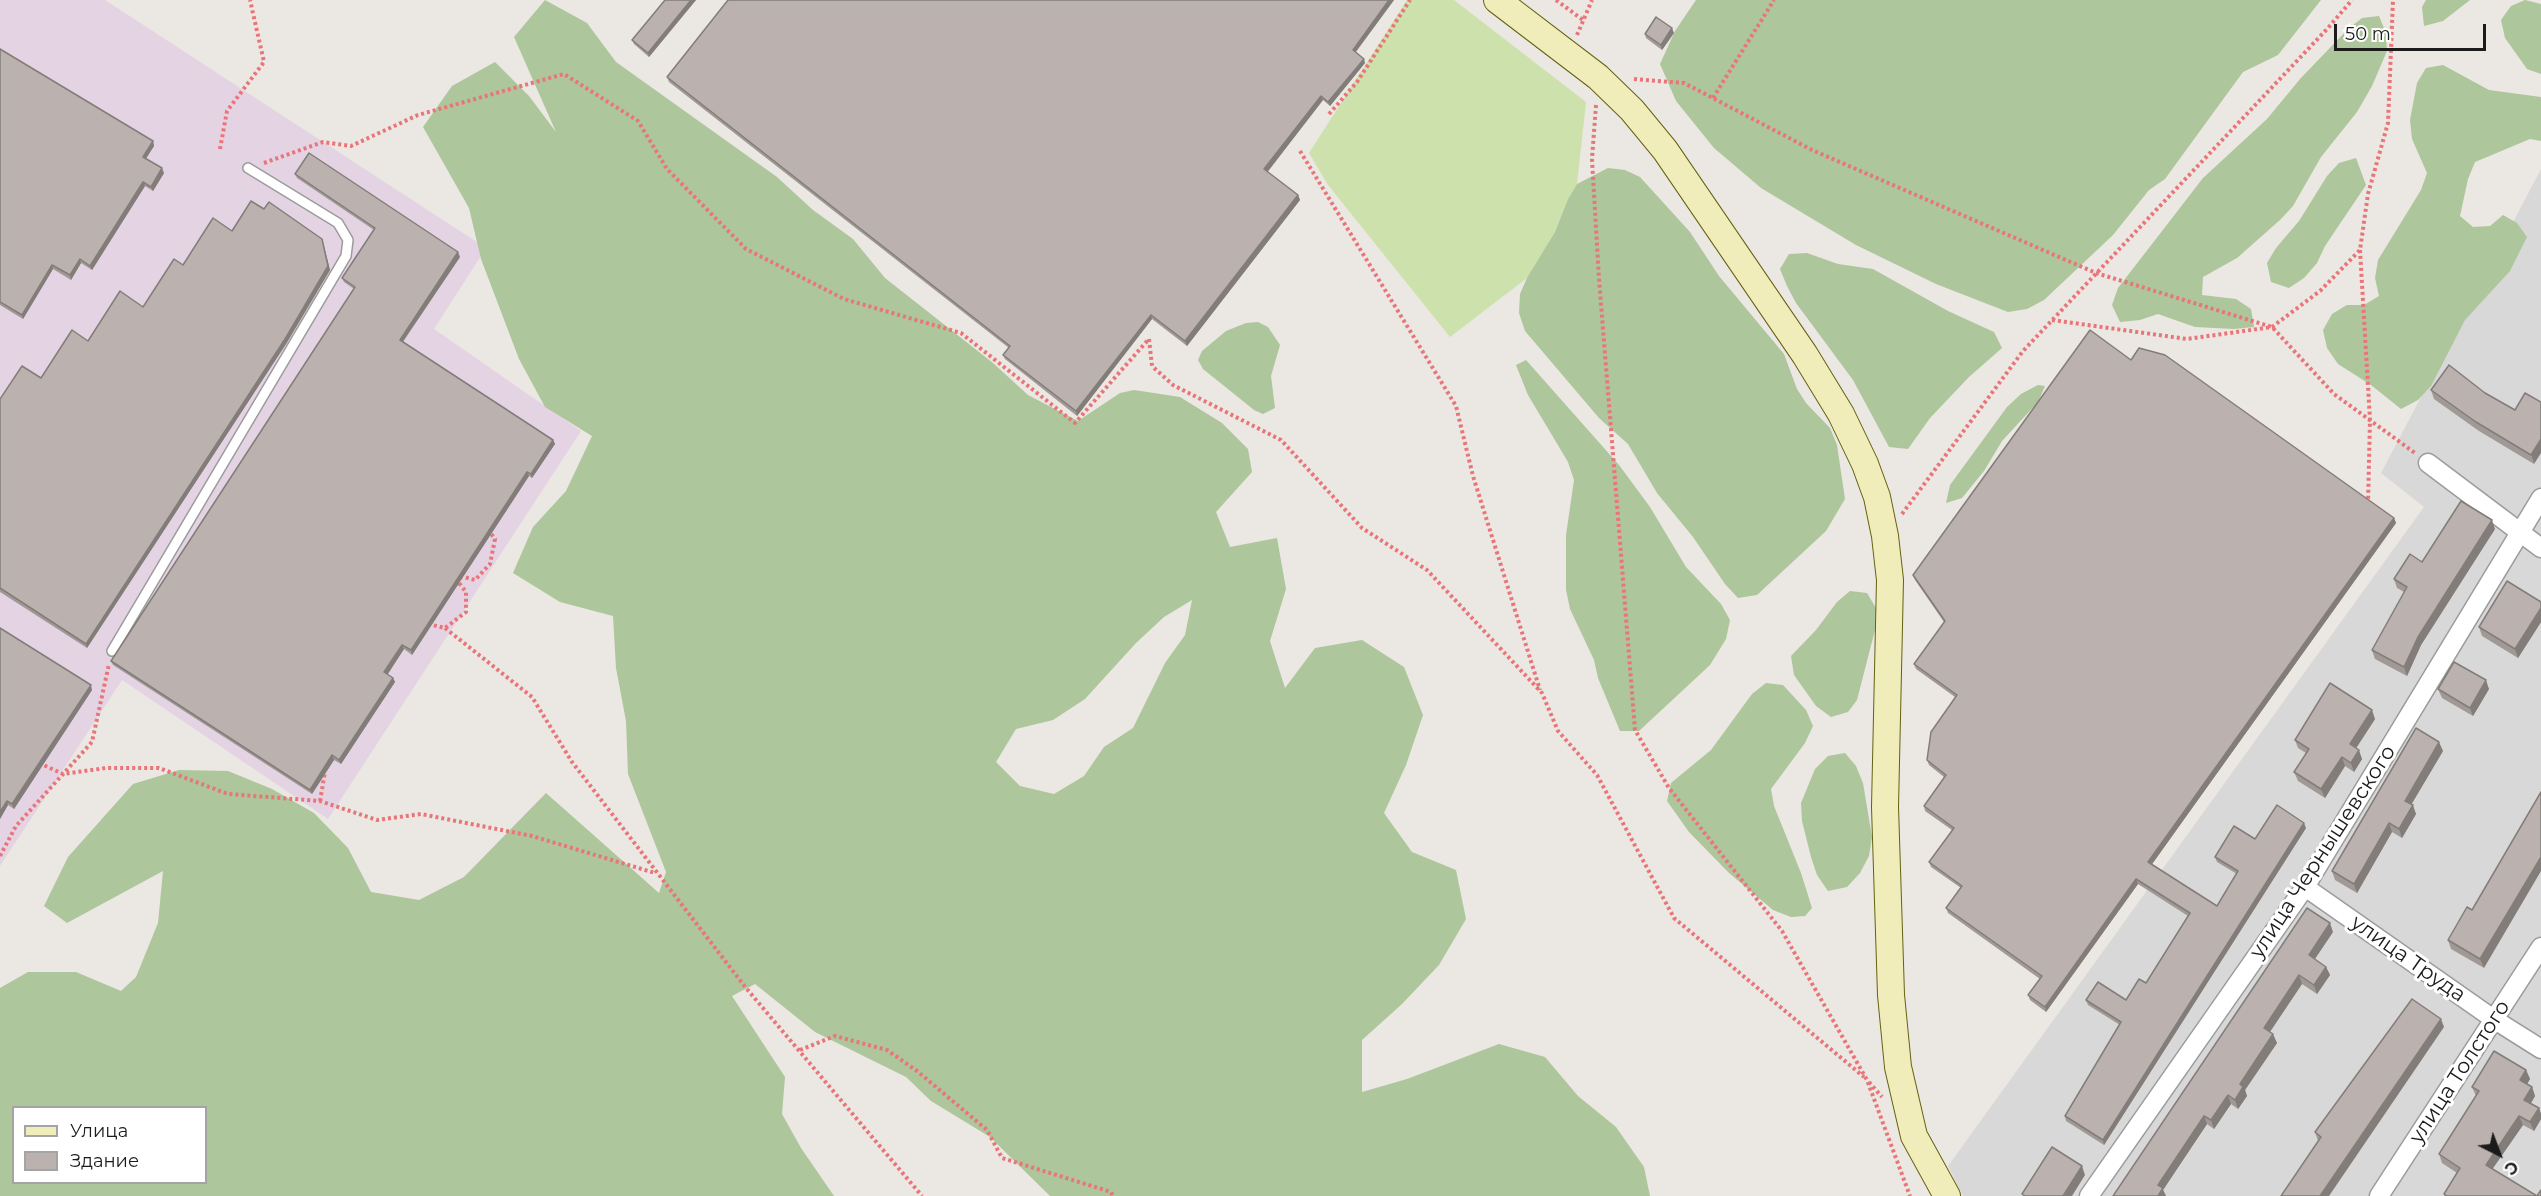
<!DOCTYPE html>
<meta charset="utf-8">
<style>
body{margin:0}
#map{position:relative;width:2541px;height:1196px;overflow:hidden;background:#ebe7e2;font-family:Montserrat,sans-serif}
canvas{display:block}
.legend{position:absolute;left:12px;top:1106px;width:195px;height:78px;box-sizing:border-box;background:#fff;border:2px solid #a4a4a4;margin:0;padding:8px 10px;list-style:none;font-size:18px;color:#1b1b1b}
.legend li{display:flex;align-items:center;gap:12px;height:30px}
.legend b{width:30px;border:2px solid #a4a4a4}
.north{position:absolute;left:2469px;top:1124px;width:60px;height:60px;-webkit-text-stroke:4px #fff;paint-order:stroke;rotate:138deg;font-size:16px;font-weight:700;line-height:24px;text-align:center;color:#1b1b1b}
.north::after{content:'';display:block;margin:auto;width:21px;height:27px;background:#1b1b1b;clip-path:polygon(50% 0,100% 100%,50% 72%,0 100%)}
.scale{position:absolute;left:2334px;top:24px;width:152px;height:27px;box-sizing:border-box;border:3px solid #1b1b1b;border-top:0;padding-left:8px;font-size:18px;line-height:21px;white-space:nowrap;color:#1b1b1b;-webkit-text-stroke:4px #fff;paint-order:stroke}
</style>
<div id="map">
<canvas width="2541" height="1196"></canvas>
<ul class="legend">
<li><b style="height:8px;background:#f1edba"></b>Улица</li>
<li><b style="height:16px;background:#bbb2af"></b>Здание</li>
</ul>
<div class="north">С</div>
<div class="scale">50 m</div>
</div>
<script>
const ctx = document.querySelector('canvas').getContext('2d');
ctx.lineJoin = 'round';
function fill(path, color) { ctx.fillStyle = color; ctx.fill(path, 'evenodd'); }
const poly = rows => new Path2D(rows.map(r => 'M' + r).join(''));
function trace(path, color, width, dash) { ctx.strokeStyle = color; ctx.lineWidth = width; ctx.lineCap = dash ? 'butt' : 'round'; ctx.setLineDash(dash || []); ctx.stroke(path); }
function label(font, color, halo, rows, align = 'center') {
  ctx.font = font + ' Montserrat,sans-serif'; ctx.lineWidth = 6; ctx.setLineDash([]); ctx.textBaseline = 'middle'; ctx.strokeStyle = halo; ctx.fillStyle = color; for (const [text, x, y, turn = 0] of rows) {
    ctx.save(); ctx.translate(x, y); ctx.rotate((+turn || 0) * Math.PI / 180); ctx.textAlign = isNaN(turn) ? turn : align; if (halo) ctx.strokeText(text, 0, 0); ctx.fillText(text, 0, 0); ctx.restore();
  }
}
const residential = poly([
 [2541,169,2541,1196,1963,1196,1948,1166,2424,507,2381,473]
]);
const industrial = poly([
 [0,0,105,0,486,248,434,329,581,431,328,819,122,680,0,866]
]);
const grass = poly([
 [1407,0,1454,0,1586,102,1577,184,1568,199,1555,232,1538,264,1527,278,1450,337,1328,185,1309,153]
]);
const forest = poly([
 [545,0,587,23,616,62,777,177,813,210,853,239,885,278,993,363,1028,395,1078,421,1120,393,1134,390,1180,397,1222,423,1248,449,1252,472,1216,512,1230,547,1277,538,1286,589,1270,641,1285,688,1315,648,1362,640,1404,667,1423,715,1406,765,1384,813,1412,852,1456,870,1466,919,1439,965,1402,1004,1362,1040,1362,1092,1407,1079,1499,1044,1545,1057,1578,1096,1616,1127,1644,1167,1650,1196,1050,1196,990,1137,931,1101,906,1077,815,1032,755,984,732,996,785,1077,782,1114,801,1148,834,1196,0,1196,0,988,28,972,76,972,121,991,136,977,158,923,163,871,67,923,44,906,68,857,133,784,179,770,228,771,272,789,314,813,348,848,371,892,419,900,464,877,546,793,659,893,666,872,628,774,626,721,616,668,613,616,560,602,513,573,533,527,566,491,592,436,545,407,519,359,481,259,469,208,423,127,452,86,495,62,529,96,556,132,514,37],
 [1192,600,1185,635,1165,663,1133,728,1104,747,1084,776,1054,794,1020,786,996,762,1016,729,1053,720,1085,699,1136,643,1164,617],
 [14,1108,206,1108,206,1182,14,1182],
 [1696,0,2321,0,2278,55,2243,72,2165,179,2149,190,2113,235,2044,300,2027,309,2008,312,1936,284,1856,245,1761,188,1714,148,1676,101,1660,64,1675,31],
 [2426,0,2470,0,2443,21,2424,26,2422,7],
 [2525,0,2541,4,2541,74,2527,69,2505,38,2501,20,2511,6],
 [2379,16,2386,33,2387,51,2372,86,2357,112,2321,157,2293,206,2280,220,2237,258,2203,277,2202,295,2236,299,2251,309,2254,327,2234,329,2195,327,2158,314,2140,320,2120,322,2112,305,2118,288,2203,178,2267,119,2300,79,2348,29,2362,18],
 [2443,65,2489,90,2541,97,2541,141,2530,139,2475,162,2468,179,2460,216,2473,227,2490,226,2503,215,2517,223,2527,237,2510,271,2465,320,2431,386,2418,400,2401,409,2371,385,2338,364,2327,348,2323,330,2332,314,2347,305,2364,305,2379,296,2375,278,2378,260,2421,190,2427,173,2412,139,2410,120,2417,83,2426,68],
 [2356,158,2366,185,2325,246,2317,263,2304,278,2289,288,2271,282,2267,263,2276,248,2299,221,2327,176,2339,163],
 [1608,168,1625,170,1640,177,1690,232,1719,276,1784,354,1797,389,1806,403,1830,428,1837,445,1845,499,1826,531,1757,595,1738,598,1725,584,1693,537,1657,493,1628,444,1599,418,1525,331,1519,313,1520,294,1527,278,1555,232,1568,199,1577,184],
 [1807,253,1838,264,1873,269,1948,311,1994,332,2002,348,1969,377,1930,418,1908,449,1889,447,1853,380,1796,303,1787,286,1780,269,1789,254],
 [1258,322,1268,327,1280,345,1271,376,1275,408,1263,414,1254,410,1203,369,1198,360,1202,351,1226,331,1246,323],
 [1526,360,1619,465,1650,507,1686,567,1721,604,1730,620,1726,639,1710,665,1639,731,1620,731,1598,678,1594,660,1570,609,1566,590,1566,535,1574,480,1568,462,1528,395,1516,365],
 [2038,385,2045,386,2038,402,2002,441,1984,471,1962,498,1946,503,1950,485,2007,407,2021,394],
 [1850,591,1867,593,1876,608,1876,626,1857,700,1848,712,1831,717,1816,706,1794,675,1791,656,1816,630,1837,602],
 [1766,683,1783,685,1806,710,1813,726,1805,743,1771,789,1774,806,1801,873,1812,908,1805,916,1791,917,1773,910,1729,873,1689,832,1667,801,1671,783,1711,750,1752,694],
 [1845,753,1856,766,1863,783,1872,837,1869,856,1860,873,1847,887,1828,891,1817,875,1811,857,1802,821,1801,803,1815,769,1828,756]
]);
const path = poly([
 [1556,0,1583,20],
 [1577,35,1592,0],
 [1634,79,1684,83,1812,150,2096,273,2272,327,2334,394,2415,453],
 [1713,98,1774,0],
 [1596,105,1592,159,1599,279,1635,730,1669,788,1782,931,1867,1080,1910,1196],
 [1329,114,1357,82,1410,0],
 [220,149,227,111,264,62,250,0],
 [1300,151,1456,406,1473,476,1540,690],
 [264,163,323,142,351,146,418,115,564,74,638,121,667,169,746,249,844,299,961,333,1075,423,1148,340],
 [2360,250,2370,420,2368,504],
 [2052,320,2187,339,2272,327,2320,291,2360,250,2368,194,2388,123,2393,0],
 [1149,339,1152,366,1173,385,1281,440,1362,528,1427,570,1542,693,1558,731,1597,775,1674,918,1864,1077],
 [1902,514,2023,351,2328,28,2352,0],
 [460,576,475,580,490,564,495,539,489,531],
 [428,624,445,628,466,612,466,592,456,579],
 [445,628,532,697,572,762,746,988,922,1196],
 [39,763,63,774,106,768,159,768,228,794,320,801,377,820,421,814,532,836,655,873],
 [320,801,325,772],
 [0,856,16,826,92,742,109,664],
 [800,1050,835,1036,887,1050,917,1071,987,1130,1002,1158,1111,1192,1113,1196],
 [1869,1082,1882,1097]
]);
const lane = poly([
 [112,651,346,256,348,240,338,223,248,168]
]);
const street = poly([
 [2428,463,2541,548],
 [2305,887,2495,1020,2541,1049],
 [2089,1196,2305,887,2541,498],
 [2379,1196,2541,947]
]);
const secondary = poly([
 [1497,0,1598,77,1632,110,1665,150,1805,355,1841,414,1865,464,1877,497,1885,536,1890,580,1885,807,1891,995,1898,1067,1914,1136,1947,1196]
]);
const wall = poly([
 [665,0,696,0,649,57,634,44,632,40],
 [728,0,1394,0,1356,52,1365,63,1330,106,1323,100,1267,172,1298,195,1300,200,1187,346,1152,319,1077,416,1005,359,1003,355,1009,348,669,82,667,77],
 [1674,33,1662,50,1646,38,1645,34],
 [0,49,153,141,154,146,146,159,164,173,153,191,145,186,92,270,81,263,71,280,53,269,23,319,0,305],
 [295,174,460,257,403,342,553,440,555,444,532,478,529,476,412,655,404,649,387,674,393,678,395,682,341,764,334,760,312,794,113,665,111,661,354,289,344,282,342,278,374,230,297,178],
 [264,209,322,239,330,270,286,344,87,648,0,592,0,399,41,378,88,341,143,307,183,265],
 [2131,360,2394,518,2396,523,2152,864,2217,906,2237,874,2217,862,2215,857,2255,839,2306,828,2104,1145,2066,1121,2065,1116,2120,1025,2088,1005,2086,1000,2126,1000,2146,983,2188,916,2138,884,2046,1012,2030,1000,2028,995,2040,979,1948,913,1946,908,1961,888,1931,867,1929,862,1952,830,1925,811,1924,806,1944,777,1929,765,1927,760,1955,697,1916,669,1914,664,1944,622,1915,580,1913,575],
 [2431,390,2515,410,2534,464,2479,431,2434,399],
 [2495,529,2421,645,2407,676,2375,659,2372,650,2404,592,2397,588,2394,579,2422,562],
 [2541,602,2541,622,2518,658,2482,636,2479,627],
 [0,628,92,690,14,809,8,805,0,819],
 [2438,689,2489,689,2473,716,2442,698],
 [2375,719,2356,748,2362,759,2354,772,2345,766,2325,798,2298,781,2294,772,2306,753,2298,748,2295,740],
 [2443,751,2411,805,2416,814,2402,838,2392,832,2357,893,2335,880,2332,871],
 [2472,910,2484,968,2451,949,2448,940],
 [2333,932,2315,959,2326,967,2330,975,2317,994,2302,984,2270,1032,2277,1043,2245,1090,2247,1096,2238,1109,2231,1104,2214,1129,2207,1124,2163,1190,2166,1196,2113,1196],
 [2444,1027,2318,1141,2315,1132],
 [2526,1070,2530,1079,2527,1084,2532,1087,2535,1096,2531,1103,2539,1108,2541,1114,2541,1119,2534,1131,2523,1125,2492,1169,2537,1196,2541,1196,2444,1196,2444,1194,2457,1173,2442,1163,2439,1154,2476,1096,2472,1087]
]);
const shadedWall = poly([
 [691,0,696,0,649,57,648,53],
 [1389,0,1394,0,1354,54,1353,50],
 [1672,28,1674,33,1662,50,1661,45],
 [1364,59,1365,63,1330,106,1328,102],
 [1321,96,1323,100,1266,174,1264,169],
 [153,141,154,146,144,161,143,157],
 [162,168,164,173,153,191,151,187],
 [143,182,145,186,92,270,90,266],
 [1298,195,1300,200,1187,346,1185,341],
 [322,239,330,270,286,344,87,648,86,644],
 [458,252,460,257,401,344,400,340],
 [80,259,81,263,71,280,70,275],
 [52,265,53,269,23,319,22,315],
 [1151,315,1152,319,1077,416,1076,411],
 [2541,439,2541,453,2534,464,2531,455],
 [553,440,555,444,532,478,531,474],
 [527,472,529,476,412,655,411,650],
 [2394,518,2396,523,2150,867,2148,862],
 [2492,520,2495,529,2421,645,2407,676,2404,667,2418,637],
 [2541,608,2541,622,2518,658,2515,649],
 [402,645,404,649,386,677,384,672],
 [393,678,395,682,341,764,339,760],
 [2486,680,2489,689,2473,716,2470,708],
 [91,685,92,690,14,809,12,804],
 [2372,710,2375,719,2353,753,2350,744],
 [2439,742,2443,751,2408,810,2405,801],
 [2359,750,2362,759,2354,772,2351,763],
 [332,755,334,760,312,794,310,790],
 [2342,757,2345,766,2325,798,2321,789],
 [7,801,8,805,0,819,0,812],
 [2413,805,2416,814,2402,838,2399,829],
 [2304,823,2306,828,2104,1145,2103,1140],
 [2389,823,2392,832,2357,893,2354,884],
 [2541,857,2541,871,2484,968,2480,959],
 [2136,879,2138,884,2046,1012,2045,1007],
 [2330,923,2333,932,2312,963,2309,955],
 [2326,967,2330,975,2317,994,2314,985],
 [2299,975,2302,984,2267,1036,2264,1028],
 [2441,1019,2444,1027,2329,1196,2320,1196],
 [2273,1034,2277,1043,2245,1090,2247,1096,2238,1109,2235,1100,2240,1084],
 [2526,1070,2530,1079,2524,1089,2520,1080],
 [2532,1087,2535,1096,2528,1108,2524,1100],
 [2228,1095,2231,1104,2214,1129,2211,1120],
 [2539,1108,2541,1114,2541,1119,2534,1131,2530,1122],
 [2204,1116,2207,1124,2163,1190,2166,1196,2158,1196,2158,1185],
 [2519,1116,2523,1125,2489,1174,2486,1165],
 [2082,1166,2085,1175,2072,1196,2063,1196]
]);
const building = poly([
 [665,0,691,0,648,53,632,40,665,0],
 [728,0,1389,0,1353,50,1364,59,1328,102,1321,96,1264,169,1298,195,1185,341,1151,315,1076,411,1003,355,1010,346,667,77,728,0],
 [1656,17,1672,28,1661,45,1645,34,1656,17],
 [0,49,153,141,143,157,162,168,151,187,143,182,90,266,80,259,70,275,52,265,22,315,0,302,0,49],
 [309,153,458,252,400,340,553,440,531,474,527,472,411,650,402,645,384,672,393,678,339,760,332,755,310,790,111,661,355,287,342,278,375,228,295,174,309,153],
 [251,201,264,209,269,202,322,239,328,266,285,339,86,644,0,588,0,399,22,366,41,378,72,330,88,341,120,291,143,307,174,259,183,265,213,218,232,231,251,201],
 [2090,330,2131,360,2139,348,2165,355,2394,518,2148,862,2217,906,2238,871,2215,857,2234,826,2255,839,2277,805,2304,823,2103,1140,2065,1116,2121,1022,2086,1000,2098,982,2126,1000,2139,979,2146,983,2190,913,2136,879,2045,1007,2028,995,2042,976,1946,908,1962,886,1929,862,1954,828,1924,806,1946,775,1927,760,1931,732,1957,695,1914,664,1945,621,1913,575,2090,330],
 [2449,365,2485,393,2515,410,2525,393,2541,402,2541,439,2531,455,2476,422,2431,390,2449,365],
 [2461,501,2492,520,2418,637,2404,667,2372,650,2407,587,2394,579,2410,554,2422,562,2461,501],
 [2507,581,2541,602,2541,608,2515,649,2479,627,2507,581],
 [0,628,91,685,12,804,7,801,0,812,0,628],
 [2454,662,2486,680,2470,708,2438,689,2454,662],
 [2330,683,2372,710,2350,744,2359,750,2351,763,2342,757,2321,789,2294,772,2309,749,2295,740,2330,683],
 [2416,728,2439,742,2405,801,2413,805,2399,829,2389,823,2354,884,2332,871,2416,728],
 [2541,792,2541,857,2480,959,2448,940,2467,907,2472,910,2541,792],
 [2307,908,2330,923,2309,955,2326,967,2314,985,2299,975,2264,1028,2273,1034,2240,1084,2243,1087,2235,1100,2228,1095,2211,1120,2204,1116,2158,1185,2163,1188,2158,1196,2113,1196,2307,908],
 [2412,999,2441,1019,2320,1196,2281,1196,2321,1137,2315,1132,2412,999],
 [2494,1051,2526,1070,2520,1080,2532,1087,2524,1100,2539,1108,2530,1122,2519,1116,2486,1165,2537,1196,2541,1190,2541,1196,2447,1196,2444,1194,2460,1168,2439,1154,2479,1091,2472,1087,2494,1051],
 [2052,1147,2082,1166,2063,1196,2025,1196,2022,1194,2052,1147]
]);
const streetNames = [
 ["улица Чернышевского",2323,852,-57],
 ["улица Труда",2408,959,35],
 ["улица Толстого",2460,1072,-57]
];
fill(residential, '#d9d8d8');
fill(industrial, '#e4d4e3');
fill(grass, '#cde1ad');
fill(forest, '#adc69b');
trace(lane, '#9c9c9c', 12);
trace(street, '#9c9c9c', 21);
trace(secondary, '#646211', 28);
trace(path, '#e97579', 4, [3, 3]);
trace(lane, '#fff', 9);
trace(street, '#fff', 18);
trace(secondary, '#f1edba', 26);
fill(wall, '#a19996');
fill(shadedWall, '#837d7a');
fill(building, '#bbb2af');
trace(building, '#837d7a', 1.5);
label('21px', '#1b1b1b', '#fff', streetNames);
</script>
